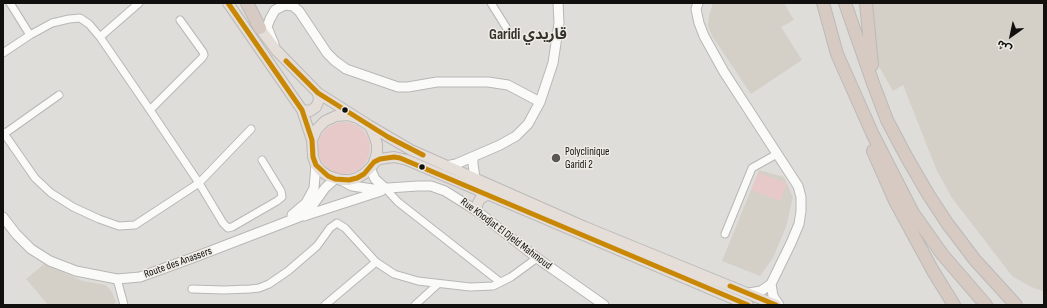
<!DOCTYPE html>
<meta charset="utf-8">
<style>
body{margin:0}
#map{position:relative;width:1047px;height:308px;overflow:hidden;background:#dfddda;font-family:"Sofia Sans Condensed","Noto Sans Arabic",sans-serif}
canvas{display:block}
.frame{position:absolute;inset:0;border:4px solid #11100e;pointer-events:none}
.north{position:absolute;left:991px;top:16px;width:40px;height:40px;-webkit-text-stroke:3px #eeece5;paint-order:stroke;rotate:213deg;font-size:11px;font-weight:700;line-height:16px;text-align:center;color:#11100e}
.north::after{content:'';display:block;margin:auto;width:14px;height:18px;background:#11100e;clip-path:polygon(50% 0,100% 100%,50% 72%,0 100%)}
</style>
<div id="map">
<canvas width="1047" height="308"></canvas>
<div class="frame"></div>
<div class="north">ش</div>
</div>
<script>
const ctx = document.querySelector('canvas').getContext('2d');
ctx.lineJoin = 'round';
function fill(path, color) { ctx.fillStyle = color; ctx.fill(path, 'evenodd'); }
const poly = rows => new Path2D(rows.map(r => 'M' + r).join(''));
function trace(path, color, width, dash) { ctx.strokeStyle = color; ctx.lineWidth = width; ctx.lineCap = dash ? 'butt' : 'round'; ctx.setLineDash(dash || []); ctx.stroke(path); }
function label(font, color, halo, rows, align = 'center') {
  ctx.font = font + ' "Sofia Sans Condensed","Noto Sans Arabic",sans-serif'; ctx.lineWidth = 3; ctx.setLineDash([]); ctx.textBaseline = 'middle'; ctx.strokeStyle = halo; ctx.fillStyle = color; for (const [text, x, y, turn = 0] of rows) {
    ctx.save(); ctx.translate(x, y); ctx.rotate((+turn || 0) * Math.PI / 180); ctx.textAlign = isNaN(turn) ? turn : align; if (halo) ctx.strokeText(text, 0, 0); ctx.fillText(text, 0, 0); ctx.restore();
  }
}
const built = poly([
 [713,3,784,3,794,20,781,27,802,60,751,94,712,36,708,26,709,16],
 [871,3,1044,3,1044,291,1042,291,1029,286,1012,276,952,198,937,171,903,85,893,91,878,65],
 [759,170,784,177,793,197,786,227,773,258,760,276,722,261],
 [44,264,83,281,106,285,112,292,116,302,114,305,48,305,26,279]
]);
const green = poly([
 '318 148a26 26 0 1 1 52 0a26 26 0 1 1-52 0Z',
 [758,173,787,183,780,201,751,190]
]);
const street = poly([
 [10,3,30,35],
 [491,3,506,27],
 [100,37,139,3],
 [3,53,30,35,52,23,69,19,80,18,89,24,100,37,150,110,199,183,223,223,228,228,232,227,277,201,282,197,281,191,262,160],
 [150,110,202,58,204,55,203,52,180,20],
 [3,132,35,178,51,193,73,207,99,219,119,226,135,225,199,183,251,129],
 [4,134,59,95],
 [386,189,398,202,500,282],
 [725,234,752,168,777,154],
 [117,279,124,305],
 [192,289,224,290,250,289,259,288,269,284,288,271,317,246,330,228,337,223,345,228,376,262],
 [325,305,376,262,394,274,418,281,470,287,493,286,511,277,537,258],
 [415,305,438,284]
]);
const secondary = poly([
 [698,3,696,9,699,23,704,36,724,72,798,186,801,197,801,211,799,224,791,243,771,284,761,291,749,293],
 [274,44,267,27,270,19,275,10,285,5,293,6,299,11,327,53,335,61,346,69,398,87,408,87,437,82,488,82,508,85,540,102],
 [473,157,473,164,475,178],
 [446,166,456,164,500,145,516,136,528,124,540,102,553,63,559,23,558,3],
 [370,168,375,179,386,189],
 [341,180,352,186,373,189,418,186,431,186,445,191,477,211,537,258,604,305],
 [292,215,306,203,314,188,316,165],
 [304,216,381,191],
 [3,217,16,234,31,249,50,261,76,271,117,279,140,277,195,257,299,217,310,209,325,188,335,179],
 [771,284,773,296,779,305]
]);
const primary = poly([
 [228,3,302,110,312,140,313,157,316,165,321,171,328,176,341,180,349,180,357,178,364,174,373,165,377,153,377,144,374,135,370,126],
 [256,23,276,50,318,93,370,126,411,150,585,227,776,305],
 [302,110,310,111,316,107,319,100,318,93],
 [312,140,317,129,325,121,336,116,348,115,354,117],
 [374,162,380,159,394,157,407,160,748,305],
 [477,211,477,205,480,199,488,194]
]);
const highway = poly([
 [247,3,260,28],
 [823,3,837,54,873,135,913,213,942,254,986,305],
 [845,3,874,86,887,120,906,156,928,194,947,223,975,260,1016,305],
 [866,3,872,65],
 [873,151,895,201,933,271,954,305]
]);
const bus1 = poly([
 [228,3,302,110,312,140,313,157,316,165,328,176,335,179,349,180,357,178,364,174,374,162,380,159,394,157,400,158,748,305],
 [286,61,318,93,388,137,423,155],
 [730,286,776,305]
]);
const markers = [
 [345,110,3.5,"#11100e"],
 [556,158,5,"#595855"],
 [422,167,3.5,"#11100e"]
];
const poiNames = [
 ["Polyclinique",565,152],
 ["Garidi 2",565,165]
];
const streetNames = [
 ["Rue Khodjat El Djeld Mahmoud",506,234,37],
 ["Route des Anassers",178,263,-20]
];
const districtNames = [
 ["Garidi قاريدي",528,35]
];
fill(built, '#d4d0c7');
fill(green, '#e6c9c8');
trace(street, '#b8b7b5', 9);
trace(secondary, '#b8b7b5', 11);
trace(primary, '#bbbab8', 12);
trace(highway, '#bbbab8', 14);
trace(street, '#fafaf9', 7);
trace(secondary, '#fafaf9', 9);
trace(primary, '#e4ddd8', 10);
trace(highway, '#d6cac2', 12);
trace(bus1, '#c98803', 5);
for (const [x, y, r, color] of markers) { const dot = new Path2D(); dot.arc(x, y, r, 0, 2 * Math.PI); ctx.fillStyle = color; ctx.fill(dot); trace(dot, '#eeece5', 1.5); }
label('11px', '#11100e', '#eeece5', poiNames, 'left');
label('11px', '#11100e', '#eeece5', streetNames);
label('bold 15px', '#34322d', '#eeece5', districtNames);
</script>
